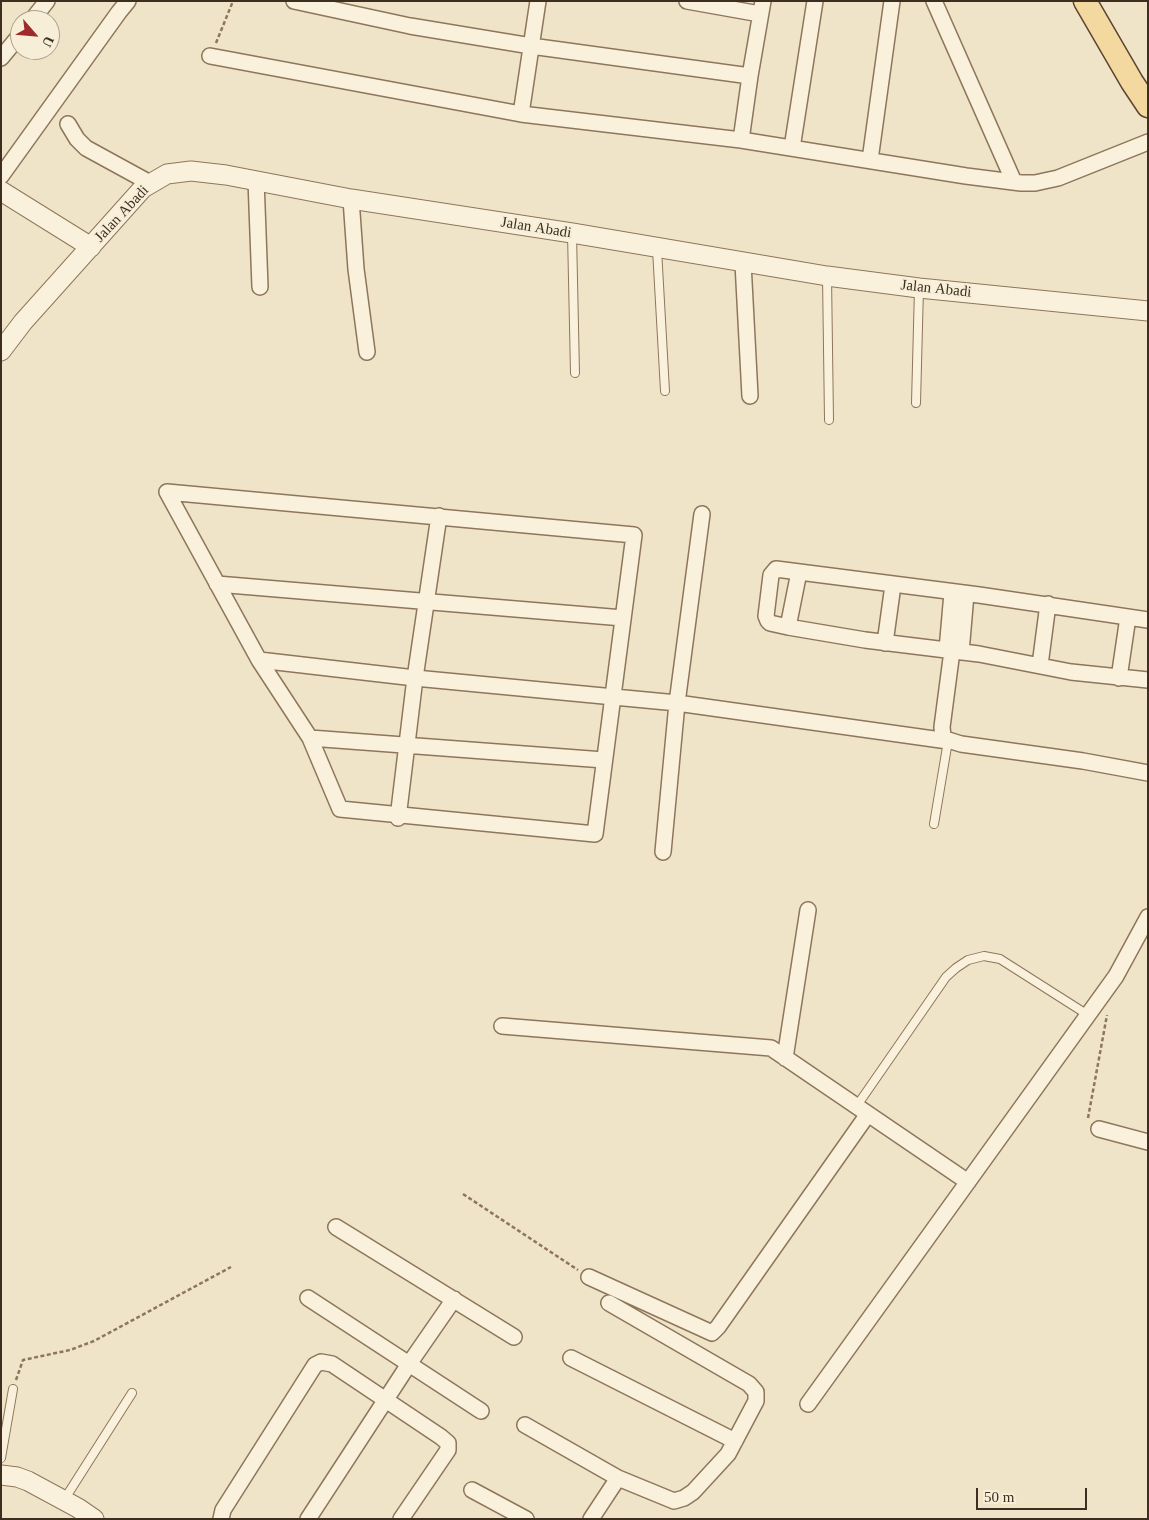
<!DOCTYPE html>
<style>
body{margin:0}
#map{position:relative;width:1149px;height:1520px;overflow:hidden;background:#f0e4c8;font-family:"Times New Roman",serif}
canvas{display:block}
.frame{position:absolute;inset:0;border:2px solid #3d2e20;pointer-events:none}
.north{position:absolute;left:10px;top:10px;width:50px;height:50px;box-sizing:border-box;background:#f7eed8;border:1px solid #ada18e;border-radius:50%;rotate:117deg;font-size:14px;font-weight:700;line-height:20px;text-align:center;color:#3d2e20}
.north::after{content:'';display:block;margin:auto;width:18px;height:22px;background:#9e2a2b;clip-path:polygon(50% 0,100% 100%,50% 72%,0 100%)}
.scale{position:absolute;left:976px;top:1488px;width:111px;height:22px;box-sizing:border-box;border:2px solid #3d2e20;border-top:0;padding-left:6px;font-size:15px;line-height:18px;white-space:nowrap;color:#3d2e20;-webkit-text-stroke:4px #f7eed8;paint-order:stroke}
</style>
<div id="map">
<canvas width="1149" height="1520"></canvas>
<div class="frame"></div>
<div class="north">U</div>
<div class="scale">50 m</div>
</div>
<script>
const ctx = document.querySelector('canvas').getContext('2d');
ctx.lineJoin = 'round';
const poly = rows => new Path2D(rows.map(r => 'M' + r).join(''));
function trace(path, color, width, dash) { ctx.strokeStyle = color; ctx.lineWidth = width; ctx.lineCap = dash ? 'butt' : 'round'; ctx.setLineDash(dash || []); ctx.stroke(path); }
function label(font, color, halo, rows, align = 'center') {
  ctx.font = font + ' "Times New Roman",serif'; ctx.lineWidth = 4.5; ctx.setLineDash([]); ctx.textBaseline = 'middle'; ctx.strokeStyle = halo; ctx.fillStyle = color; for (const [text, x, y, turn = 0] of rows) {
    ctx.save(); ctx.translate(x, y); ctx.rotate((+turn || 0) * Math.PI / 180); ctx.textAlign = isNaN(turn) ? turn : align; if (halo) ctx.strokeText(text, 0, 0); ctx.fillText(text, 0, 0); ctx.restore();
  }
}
const path = poly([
 [216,43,233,1],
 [1088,1118,1107,1015],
 [463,1194,578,1270],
 [16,1380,23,1360,70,1350,94,1341,231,1267]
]);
const service = poly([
 [572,233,575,373],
 [657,249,665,391],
 [827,276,829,420],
 [916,403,919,288],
 [934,824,948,741],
 [856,1107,946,977,956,968,968,960,984,956,1000,959,1088,1015],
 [1,1458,13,1389],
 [64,1500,132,1393]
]);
const minor = poly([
 [294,1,410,26,531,46,750,76],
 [687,1,760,14],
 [934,1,1014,182],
 [32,20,47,1],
 [210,56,521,114,741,140,966,176,1021,183,1035,183,1058,178,1148,142],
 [1,58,20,35],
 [521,114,538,1],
 [68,124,77,139,86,148,150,183],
 [741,140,750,76,763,1],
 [792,148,815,1],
 [870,160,892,1],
 [1,176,119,12,128,1],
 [256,180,260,287],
 [351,199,356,269,367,352],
 [743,263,750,396],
 [167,492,634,535,595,834,340,809,310,738,259,660,167,492],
 [799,572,788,627,865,640,979,654,1071,672,1148,680],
 [217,584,623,618],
 [788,627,770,623,768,621,766,616,771,575,776,569,979,595,1148,620],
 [885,643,893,585],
 [947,650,952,593],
 [952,651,942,727,943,737,945,739,961,744,1083,761,1148,773],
 [961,652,966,594],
 [259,660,415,678,677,703,948,741],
 [1040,665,1048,604],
 [1119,678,1128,617],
 [310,738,604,760],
 [398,818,415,678,439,516],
 [663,852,677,703,702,514],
 [502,1026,771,1048,968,1182],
 [785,1058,808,910],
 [1099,1129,1148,1142],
 [336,1227,514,1337],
 [589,1277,712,1333,718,1327,868,1114],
 [308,1298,481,1411],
 [571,1358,735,1441],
 [808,1404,1116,976,1148,917],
 [525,1425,618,1478],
 [472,1490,526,1519],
 [221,1519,223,1510,315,1365,321,1362,332,1364,441,1437,448,1443,448,1450,401,1519],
 [308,1519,409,1364,454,1299],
 [591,1519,618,1478,674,1501,684,1498,693,1492,728,1454,756,1401,756,1392,749,1384,609,1303]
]);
const tertiary = poly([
 [1,191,91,247],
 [1,351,23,322,143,188,167,174,191,171,226,175,351,199,572,233,827,276,919,288,1148,311],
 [1,1475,17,1477,28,1481,78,1508,94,1519]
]);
const primary = poly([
 [1085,1,1132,82,1148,106]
]);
const streetNames = [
 ["Jalan Abadi",122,214,-47],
 ["Jalan Abadi",536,228,9],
 ["Jalan Abadi",936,289,6]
];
trace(service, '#8d765c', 10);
trace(minor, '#8d765c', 18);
trace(tertiary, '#8d765c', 21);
trace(primary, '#5b4430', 25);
trace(path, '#8d765c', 2.5, [4, 2.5]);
trace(service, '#faf1dc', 8);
trace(minor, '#faf1dc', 15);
trace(tertiary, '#faf1dc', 19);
trace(primary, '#f3d9a0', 22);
label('15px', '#3d2e20', '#f7eed8', streetNames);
</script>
